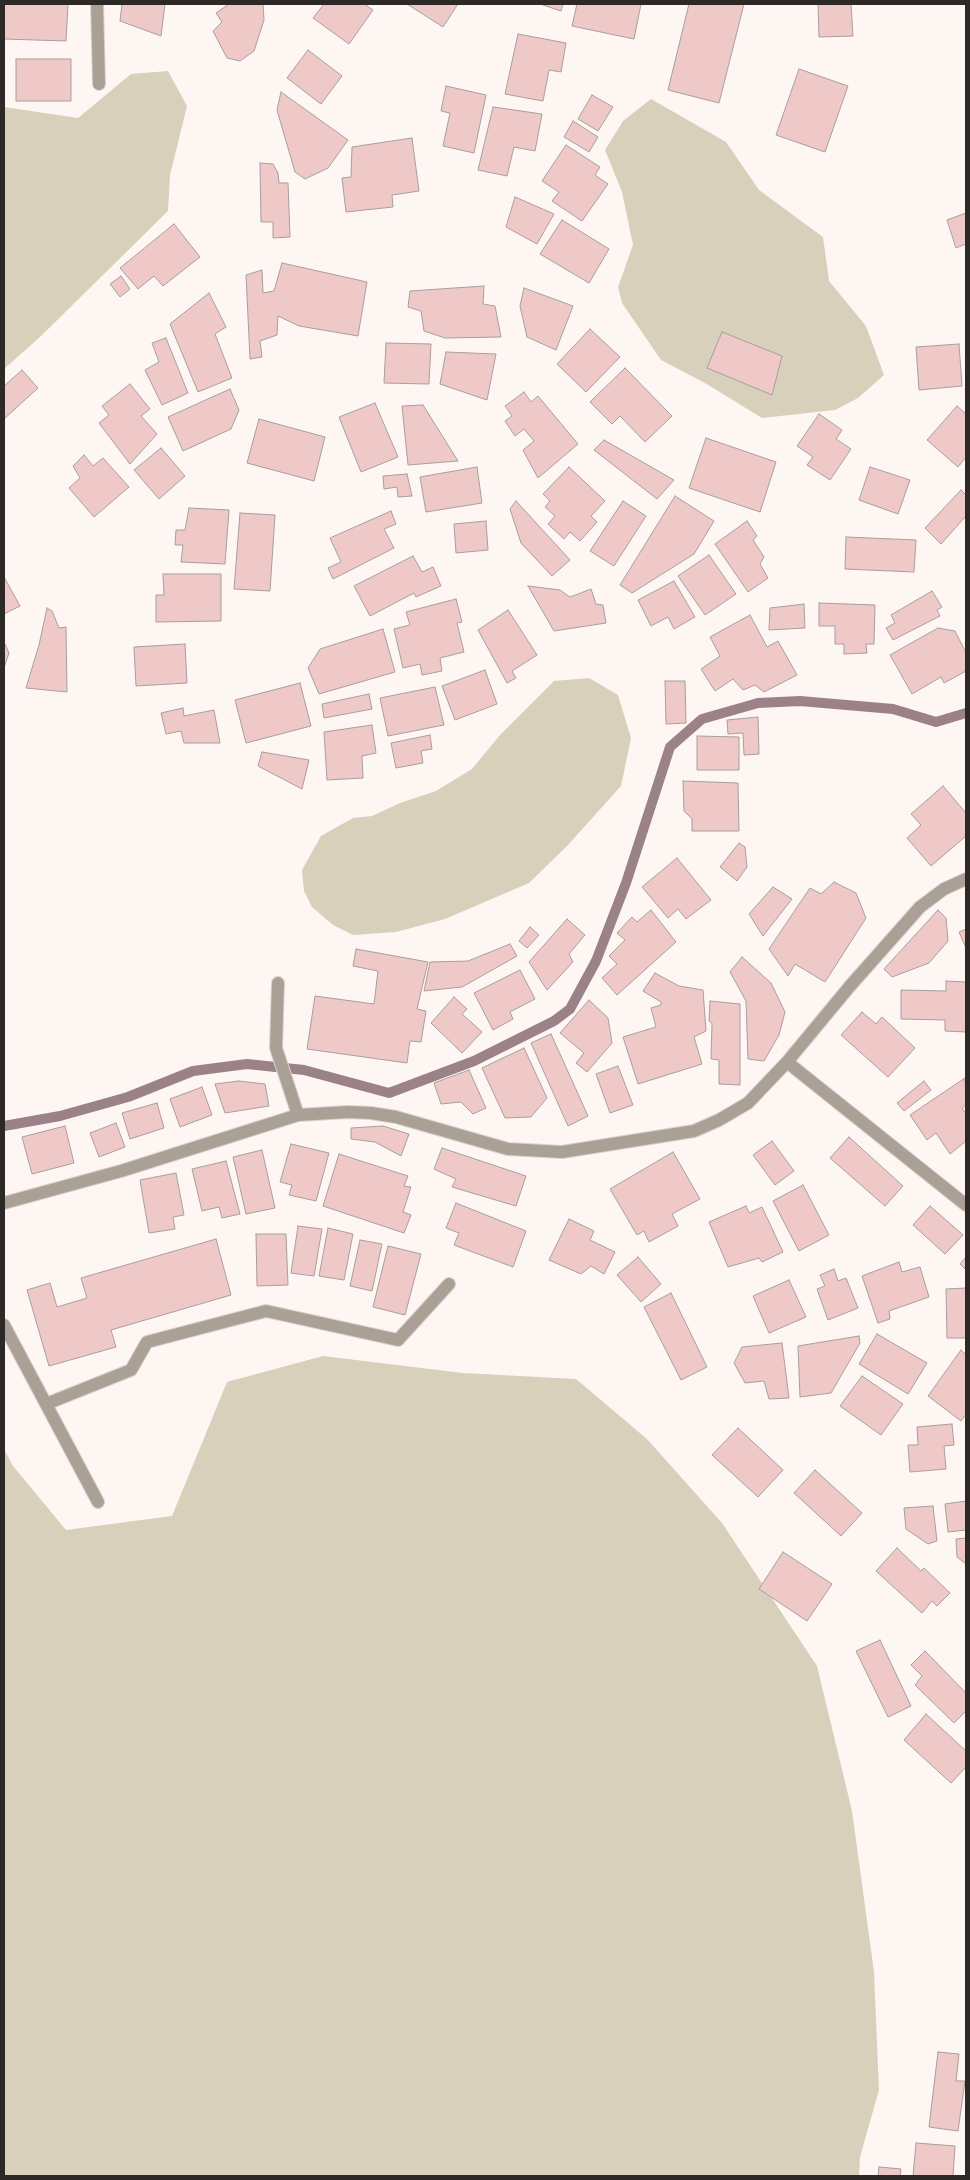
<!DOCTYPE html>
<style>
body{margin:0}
#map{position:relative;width:970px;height:2180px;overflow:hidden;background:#fef6f3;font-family:Karla,sans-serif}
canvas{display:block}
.frame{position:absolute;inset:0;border:5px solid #2d2927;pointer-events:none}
</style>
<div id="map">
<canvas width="970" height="2180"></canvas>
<div class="frame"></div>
</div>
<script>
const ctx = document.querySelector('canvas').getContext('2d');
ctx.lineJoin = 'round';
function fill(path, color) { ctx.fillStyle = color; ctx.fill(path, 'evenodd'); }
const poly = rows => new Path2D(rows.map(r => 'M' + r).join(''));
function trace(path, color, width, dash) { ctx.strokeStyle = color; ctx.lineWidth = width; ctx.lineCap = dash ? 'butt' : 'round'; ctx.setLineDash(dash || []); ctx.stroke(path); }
const green = poly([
 [168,71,187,106,170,175,168,211,40,337,4,369,4,107,78,118,131,74],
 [651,99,726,142,759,190,823,237,829,281,866,326,884,375,858,398,835,410,762,418,705,383,661,360,622,303,618,287,633,245,622,192,605,150,623,121],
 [589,678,618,695,631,738,621,786,568,845,529,883,445,919,396,932,353,935,333,925,312,907,304,891,302,870,321,836,353,818,372,816,400,803,436,791,472,769,500,735,554,681],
 [323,1356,463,1373,576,1379,647,1439,722,1523,817,1666,852,1811,874,1972,879,2090,860,2157,859,2176,4,2176,4,1449,13,1466,66,1530,172,1516,227,1382]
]);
const stream = poly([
 [4,1126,60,1116,128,1097,193,1071,247,1064,304,1070,389,1093,474,1061,554,1021,570,1009,596,961,626,883,670,747,702,719,758,703,800,701,893,709,936,722,966,713]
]);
const building = poly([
 [8,4,68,4,66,41,4,39,4,5,8,4],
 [122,4,165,4,161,36,120,21,122,4],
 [229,4,263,4,264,20,254,51,240,61,227,58,213,31,222,22,216,13,229,4],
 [324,4,364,4,373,10,349,44,313,18,324,4],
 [407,4,458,4,443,27,407,4],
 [540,4,563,4,561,11,540,4],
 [577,4,641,4,634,39,572,26,577,4],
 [689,4,744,4,719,103,668,90,689,4],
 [818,4,851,4,853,36,819,37,818,4],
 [518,34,566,43,561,72,549,70,543,101,505,94,518,34],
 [308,50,342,76,321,104,287,78,308,50],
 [16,59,71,59,71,101,16,101,16,59],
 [799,69,848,86,825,152,776,135,799,69],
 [446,86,486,95,474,153,443,146,450,113,441,111,446,86],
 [281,92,348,140,328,168,305,179,295,172,277,110,281,92],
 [592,95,613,107,598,131,578,119,592,95],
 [493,107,542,114,535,151,514,147,507,176,478,170,493,107],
 [573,121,598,137,589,152,564,137,573,121],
 [412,138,419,191,392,195,393,207,346,212,342,178,351,177,352,147,412,138],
 [566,145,600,167,595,175,608,184,582,221,552,201,559,192,542,181,566,145],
 [260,163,273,164,278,173,279,183,288,183,290,237,273,238,273,222,261,222,260,163],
 [515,197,554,214,537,244,506,227,515,197],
 [966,213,966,244,956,248,947,220,966,213],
 [562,220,609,249,589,283,540,254,562,220],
 [174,224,200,257,163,286,154,276,138,289,120,268,174,224],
 [282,263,367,282,358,336,299,326,278,316,277,335,260,341,262,357,250,359,246,275,262,270,263,293,274,291,282,263],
 [121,276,130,289,120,297,110,284,121,276],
 [484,286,483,304,495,306,501,337,445,338,424,331,421,311,408,307,410,291,484,286],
 [524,288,573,306,556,350,527,337,520,306,524,288],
 [209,293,226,327,215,334,232,378,198,392,170,324,209,293],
 [590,329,620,357,586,392,557,364,590,329],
 [722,332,782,356,772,395,707,368,722,332],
 [166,338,188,393,162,405,145,370,159,362,152,343,166,338],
 [386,343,431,344,429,384,384,383,386,343],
 [959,344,962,386,919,390,916,347,959,344],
 [446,352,496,354,487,400,440,384,446,352],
 [625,368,672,416,645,442,620,416,612,424,590,402,625,368],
 [22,370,38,388,4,419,4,386,22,370],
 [130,384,150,409,141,416,157,434,130,464,99,423,109,415,102,406,130,384],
 [230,389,239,410,231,429,183,451,168,417,230,389],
 [524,392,531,402,538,396,578,444,538,478,523,450,534,441,524,429,515,436,505,421,512,416,505,406,524,392],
 [375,403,398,457,361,472,339,417,375,403],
 [423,405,458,461,408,465,402,406,423,405],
 [957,406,966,414,966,457,958,467,927,440,957,406],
 [819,414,842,430,836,439,851,449,830,480,807,465,813,457,797,446,819,414],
 [259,419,325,437,314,481,247,463,259,419],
 [706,438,776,462,760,512,689,488,706,438],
 [604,440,674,480,657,499,594,450,604,440],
 [161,448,185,476,159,499,134,470,161,448],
 [84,455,93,466,103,458,129,487,94,517,69,488,80,478,73,466,84,455],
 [477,467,482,503,426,512,420,477,477,467],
 [569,467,605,501,591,516,597,522,580,541,570,532,564,539,548,524,555,516,545,507,550,501,543,494,569,467],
 [870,467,910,480,898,514,859,500,870,467],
 [407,474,412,496,398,497,397,487,384,489,383,476,407,474],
 [961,490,966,495,966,516,941,544,925,528,961,490],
 [675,496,714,521,694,554,632,593,620,585,675,496],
 [516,501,570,560,552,576,521,543,510,509,516,501],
 [623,501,646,516,614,566,590,551,623,501],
 [189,508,229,510,225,564,181,562,183,545,175,545,176,530,185,530,189,508],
 [391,511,396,524,384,529,394,548,333,579,328,568,341,562,330,538,391,511],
 [240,513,275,515,270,591,234,589,240,513],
 [486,521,488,550,456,553,454,524,486,521],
 [747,521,757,536,753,540,764,557,760,564,768,578,748,592,715,544,747,521],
 [846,537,916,540,914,572,845,569,846,537],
 [709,555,736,594,705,615,678,576,709,555],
 [413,556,422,572,433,567,441,586,416,597,414,593,370,616,354,586,413,556],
 [163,574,221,574,221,621,156,622,156,595,164,595,163,574],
 [4,577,20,606,4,614,4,577],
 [674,581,695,617,674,629,668,617,651,626,638,600,674,581],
 [528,586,560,590,570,597,591,589,596,604,603,605,606,623,554,631,528,586],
 [932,591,942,607,937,610,940,616,893,640,886,628,895,623,891,615,932,591],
 [456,599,462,622,457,623,464,652,440,658,442,671,422,675,420,664,403,668,394,629,410,625,406,612,456,599],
 [819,603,875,605,874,644,866,644,867,653,844,654,844,644,835,644,835,626,819,626,819,603],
 [804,604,805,628,769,630,770,608,804,604],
 [47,608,52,611,59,628,66,627,67,692,26,688,39,645,47,608],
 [508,610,537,655,512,671,516,678,507,683,478,630,508,610],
 [750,615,767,647,778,641,797,675,764,692,755,685,743,690,733,679,715,691,701,669,720,656,710,637,750,615],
 [938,628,955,631,966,653,966,671,944,683,941,677,912,694,890,655,938,628],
 [383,629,395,672,319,694,308,668,320,649,383,629],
 [4,644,5,644,9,653,4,668,4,644],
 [185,644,187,683,136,686,134,647,185,644],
 [485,670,497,704,455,720,442,686,485,670],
 [665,681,685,681,686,723,666,724,665,681],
 [300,683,311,726,246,743,235,700,300,683],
 [435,687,444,725,388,736,380,698,435,687],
 [369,694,372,709,324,718,322,704,369,694],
 [183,708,184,716,214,710,220,743,184,743,181,731,166,734,161,713,183,708],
 [758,717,759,754,744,755,743,733,728,734,727,720,758,717],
 [372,725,376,753,362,756,363,778,327,780,324,732,372,725],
 [430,735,432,749,421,751,423,763,396,768,391,743,430,735],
 [697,736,739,737,739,770,697,770,697,736],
 [262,752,309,760,302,789,258,766,262,752],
 [683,781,738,783,739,831,692,831,692,819,684,811,683,781],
 [943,786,966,813,966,836,931,866,907,838,921,825,911,814,943,786],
 [739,843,745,847,747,867,737,881,720,867,739,843],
 [677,858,711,900,686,919,678,909,668,918,642,887,677,858],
 [834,882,856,893,866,918,825,982,795,964,788,976,769,949,810,888,821,894,834,882],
 [773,887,792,899,763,936,749,914,773,887],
 [651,910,676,942,617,995,602,978,617,964,609,956,625,940,617,933,632,917,637,922,651,910],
 [938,910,946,918,948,941,929,963,892,977,884,969,938,910],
 [567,919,585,935,569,954,573,962,547,990,529,962,567,919],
 [530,927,539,935,527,948,519,941,530,927],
 [966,929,966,948,959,932,966,929],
 [510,944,517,956,462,987,424,991,430,962,468,961,510,944],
 [356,949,428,962,417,1009,426,1011,421,1042,410,1041,407,1063,307,1049,315,996,374,1004,378,971,353,966,356,949],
 [742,957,771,983,785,1012,779,1035,764,1061,748,1059,746,1001,730,972,742,957],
 [520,970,535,999,510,1012,513,1019,493,1030,474,993,520,970],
 [655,973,679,986,703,990,706,1031,694,1037,702,1064,638,1084,623,1037,656,1027,651,1008,661,1005,661,1002,643,991,655,973],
 [946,981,966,982,966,1032,945,1031,945,1020,901,1019,901,990,946,991,946,981],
 [454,997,467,1009,462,1014,482,1032,462,1053,431,1023,454,997],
 [589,1000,608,1018,612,1043,587,1072,576,1063,584,1053,560,1033,589,1000],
 [710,1001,740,1004,740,1085,719,1084,719,1060,711,1059,712,1023,709,1021,710,1001],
 [862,1012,876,1024,882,1017,915,1048,888,1077,841,1035,862,1012],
 [551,1034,588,1116,568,1126,531,1043,551,1034],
 [524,1048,547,1098,531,1117,505,1118,482,1068,524,1048],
 [618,1066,633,1105,610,1113,596,1074,618,1066],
 [469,1070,486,1108,473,1114,461,1102,441,1104,434,1083,469,1070],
 [965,1078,966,1105,962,1108,966,1114,966,1141,950,1154,936,1133,927,1140,910,1115,965,1078],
 [239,1081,265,1084,269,1106,225,1113,215,1084,239,1081],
 [924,1081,931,1090,904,1111,897,1103,924,1081],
 [202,1087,212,1115,180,1127,170,1099,202,1087],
 [157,1103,164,1128,130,1139,122,1113,157,1103],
 [116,1123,125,1147,99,1157,90,1133,116,1123],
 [65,1126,74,1163,32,1174,22,1137,65,1126],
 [383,1126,409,1134,401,1156,375,1142,351,1139,351,1128,383,1126],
 [849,1137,903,1186,885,1206,830,1158,849,1137],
 [772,1141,794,1171,775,1185,753,1155,772,1141],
 [291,1144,329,1153,316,1201,289,1195,292,1185,280,1182,291,1144],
 [442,1148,526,1176,516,1206,452,1187,456,1179,434,1169,442,1148],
 [262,1150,275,1208,246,1214,233,1157,262,1150],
 [673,1152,700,1199,672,1214,678,1226,649,1242,644,1231,637,1235,610,1189,673,1152],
 [339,1154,408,1176,404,1186,411,1187,403,1212,411,1215,404,1233,323,1206,339,1154],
 [226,1161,240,1214,222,1218,219,1207,202,1211,192,1169,226,1161],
 [176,1173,184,1215,173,1217,175,1229,149,1233,140,1180,176,1173],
 [803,1185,829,1235,799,1251,773,1201,803,1185],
 [456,1203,526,1231,513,1267,454,1245,459,1233,446,1228,456,1203],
 [746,1206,749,1213,762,1207,783,1252,762,1262,759,1258,728,1267,709,1222,746,1206],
 [930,1206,963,1235,945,1254,913,1225,930,1206],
 [569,1219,594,1231,590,1240,615,1252,604,1274,591,1266,581,1274,549,1260,569,1219],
 [298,1226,322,1229,314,1276,291,1273,298,1226],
 [328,1228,353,1234,344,1280,319,1276,328,1228],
 [256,1234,286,1234,288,1285,257,1286,256,1234],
 [216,1239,231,1295,111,1330,116,1347,49,1366,27,1290,50,1283,57,1307,87,1298,81,1278,216,1239],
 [360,1240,382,1244,372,1291,350,1286,360,1240],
 [388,1246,421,1254,405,1315,373,1307,388,1246],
 [638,1257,661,1284,641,1302,617,1275,638,1257],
 [966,1257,966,1270,960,1264,966,1257],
 [899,1262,902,1272,920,1267,929,1297,889,1311,890,1319,878,1323,862,1276,899,1262],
 [834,1269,838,1281,846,1278,858,1308,828,1320,817,1289,825,1286,820,1275,834,1269],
 [789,1280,806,1317,769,1333,753,1296,789,1280],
 [966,1288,966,1338,947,1338,946,1289,966,1288],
 [671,1293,707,1367,681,1380,644,1307,671,1293],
 [877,1334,927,1363,908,1394,859,1364,877,1334],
 [859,1336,860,1343,831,1393,800,1397,798,1346,859,1336],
 [782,1343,789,1398,769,1399,764,1381,745,1383,734,1363,742,1347,782,1343],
 [961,1350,966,1355,966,1414,961,1421,928,1396,961,1350],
 [862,1376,903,1404,881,1435,840,1406,862,1376],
 [952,1424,954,1445,944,1446,946,1469,910,1472,908,1445,918,1445,917,1427,952,1424],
 [738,1428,783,1470,758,1497,712,1455,738,1428],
 [815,1470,862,1513,841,1536,794,1493,815,1470],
 [966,1501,966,1530,948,1532,945,1504,966,1501],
 [933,1506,937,1541,928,1544,906,1529,904,1508,933,1506],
 [966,1538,966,1564,957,1557,956,1539,966,1538],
 [897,1548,921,1571,924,1568,950,1593,937,1606,932,1601,922,1613,876,1571,897,1548],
 [783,1552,832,1584,807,1621,759,1589,783,1552],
 [880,1640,911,1706,888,1717,856,1651,880,1640],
 [925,1651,966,1693,966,1711,954,1723,915,1685,922,1676,911,1665,925,1651],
 [926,1714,966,1751,966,1767,951,1783,904,1740,926,1714],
 [938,2052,959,2054,956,2081,965,2081,958,2131,929,2127,938,2052],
 [916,2143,955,2146,953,2176,913,2176,916,2143],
 [879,2167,901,2169,900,2176,878,2176,879,2167]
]);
const lane = poly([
 [278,983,276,1048,298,1115]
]);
const street = poly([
 [97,4,99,84],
 [787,1062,966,1205],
 [4,1203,121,1171,298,1115,348,1112,371,1113,396,1117,508,1149,562,1152,694,1131,719,1120,748,1103,787,1062,850,986,920,907,944,889,966,879],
 [4,1325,98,1502],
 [46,1404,131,1370,147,1342,266,1311,398,1340,449,1284]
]);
fill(green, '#d9d0bc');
trace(stream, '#9b8288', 10);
fill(building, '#eec9c7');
trace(building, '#a89e9d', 1);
trace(lane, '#d8d1ce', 14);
trace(street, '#d8d1ce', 14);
trace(lane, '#aba096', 12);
trace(street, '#aba096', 12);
</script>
